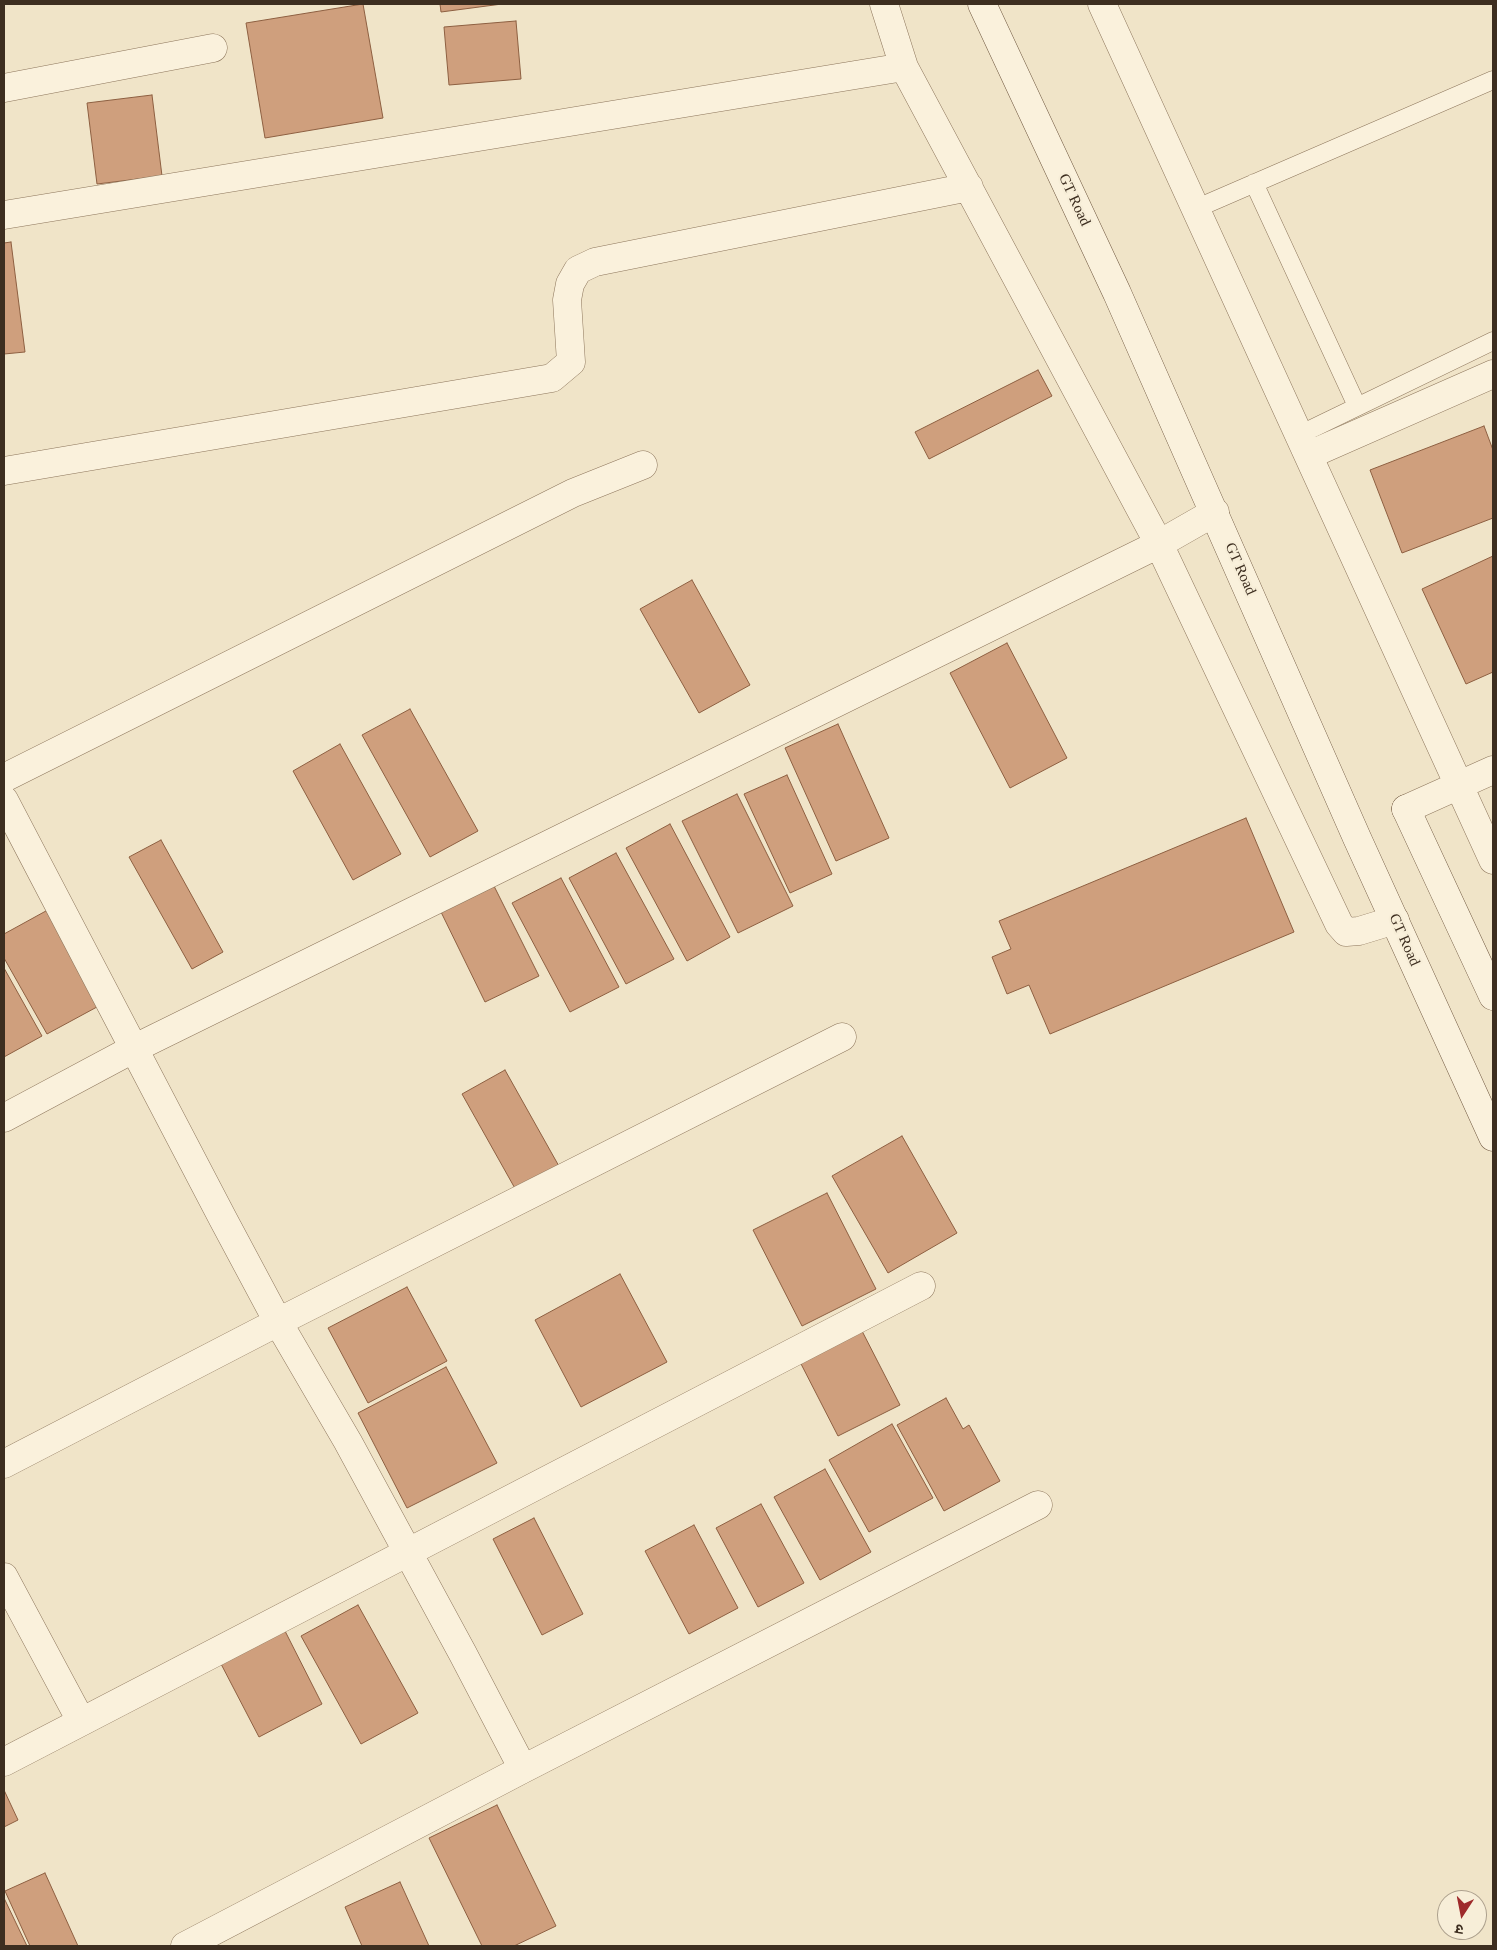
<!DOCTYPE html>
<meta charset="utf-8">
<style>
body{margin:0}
#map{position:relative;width:1497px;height:1950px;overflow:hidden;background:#f0e4c8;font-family:"Times New Roman","Noto Sans Devanagari",serif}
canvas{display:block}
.frame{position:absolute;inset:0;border:5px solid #3d2e20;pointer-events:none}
.north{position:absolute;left:1437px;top:1890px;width:50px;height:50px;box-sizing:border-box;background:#f7eed8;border:1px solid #ada18e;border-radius:50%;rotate:191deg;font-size:14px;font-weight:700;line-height:20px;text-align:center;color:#3d2e20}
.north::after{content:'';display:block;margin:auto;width:18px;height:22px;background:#9e2a2b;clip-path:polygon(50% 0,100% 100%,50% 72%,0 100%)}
</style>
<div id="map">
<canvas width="1497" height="1950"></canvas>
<div class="frame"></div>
<div class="north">उ</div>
</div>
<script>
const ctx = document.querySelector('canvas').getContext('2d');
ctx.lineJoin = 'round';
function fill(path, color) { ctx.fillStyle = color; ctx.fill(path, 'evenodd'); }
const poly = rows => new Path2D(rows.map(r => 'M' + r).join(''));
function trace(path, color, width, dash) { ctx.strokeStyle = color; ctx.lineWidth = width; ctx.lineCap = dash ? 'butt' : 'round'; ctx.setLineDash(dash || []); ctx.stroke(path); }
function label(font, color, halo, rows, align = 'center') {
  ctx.font = font + ' "Times New Roman",serif'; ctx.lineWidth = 4.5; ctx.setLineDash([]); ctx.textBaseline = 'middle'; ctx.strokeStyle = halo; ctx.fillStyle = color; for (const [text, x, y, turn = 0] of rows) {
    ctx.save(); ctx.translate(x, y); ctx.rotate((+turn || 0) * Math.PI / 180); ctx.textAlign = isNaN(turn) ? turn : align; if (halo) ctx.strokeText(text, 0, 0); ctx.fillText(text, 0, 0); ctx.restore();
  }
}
const building = poly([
 [363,4,383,118,265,138,246,23,363,4],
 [440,4,502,4,441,12,440,4],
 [516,21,521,79,449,85,444,27,516,21],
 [152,95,162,176,97,184,87,103,152,95],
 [11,242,25,352,4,354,4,243,11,242],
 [1038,370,1052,396,929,459,915,432,1038,370],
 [1484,426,1493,450,1493,518,1402,553,1370,470,1484,426],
 [1493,556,1493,672,1466,684,1422,589,1493,556],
 [692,580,750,685,699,713,640,609,692,580],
 [1007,643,1067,758,1010,788,950,673,1007,643],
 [410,709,478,831,430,857,362,735,410,709],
 [838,724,889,838,836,861,785,748,838,724],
 [340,744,401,854,353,880,293,771,340,744],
 [787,775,832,874,790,893,744,794,787,775],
 [737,794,793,906,738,933,682,821,737,794],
 [1246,818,1294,932,1050,1034,1029,985,1007,994,992,957,1011,949,999,921,1246,818],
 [670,824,730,937,687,961,626,848,670,824],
 [161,840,223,952,192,969,129,857,161,840],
 [616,853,674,959,626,984,569,878,616,853],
 [561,878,619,987,570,1012,512,903,561,878],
 [494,886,539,976,485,1002,441,912,494,886],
 [55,906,108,1001,47,1034,4,958,4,934,55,906],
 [4,968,42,1036,4,1057,4,968],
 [505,1070,560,1168,517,1192,462,1094,505,1070],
 [902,1136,957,1233,888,1273,832,1176,902,1136],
 [827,1193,876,1289,802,1326,753,1230,827,1193],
 [620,1274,667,1362,581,1407,535,1320,620,1274],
 [407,1287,447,1361,368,1403,328,1328,407,1287],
 [861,1329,900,1405,838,1436,799,1360,861,1329],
 [446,1367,497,1463,407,1508,358,1413,446,1367],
 [946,1398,963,1429,969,1425,1000,1481,944,1511,897,1425,946,1398],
 [892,1424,933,1498,869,1532,829,1460,892,1424],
 [825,1469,871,1552,820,1580,774,1497,825,1469],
 [761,1504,804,1583,758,1607,716,1528,761,1504],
 [534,1518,583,1614,542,1635,493,1539,534,1518],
 [694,1525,738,1608,689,1634,645,1551,694,1525],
 [358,1605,418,1713,361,1744,301,1636,358,1605],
 [284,1629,322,1704,259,1737,220,1662,284,1629],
 [4,1790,18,1820,4,1827,4,1790],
 [497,1805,556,1926,514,1946,482,1946,429,1838,497,1805],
 [45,1873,78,1946,30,1946,5,1891,45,1873],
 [400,1882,429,1946,362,1946,345,1907,400,1882],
 [4,1898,27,1946,4,1946,4,1898]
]);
const lane = poly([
 [1254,183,1357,406],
 [1195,209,1493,80],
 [1299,435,1493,341]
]);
const street = poly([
 [884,4,904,67,1159,544,1339,924,1346,932,1359,931,1395,920],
 [1102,4,1493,860],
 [4,88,213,48],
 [4,215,904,67],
 [1309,455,1493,374],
 [4,471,552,378,571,362,567,300,570,284,578,270,595,262,969,187],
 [4,778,573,493,643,465],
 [4,800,223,1219,278,1322,348,1442,463,1654,523,1769],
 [1406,809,1493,770],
 [4,1118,133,1049,1159,544,1215,512],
 [4,1464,278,1322,842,1037],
 [4,1577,81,1721],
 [4,1762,921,1286],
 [185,1946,523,1769,1038,1505]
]);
const secondary = poly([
 [982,4,1117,293,1357,838,1493,1137],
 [1406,809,1493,996]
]);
const streetNames = [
 ["GT Road",1074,200,65],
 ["GT Road",1240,569,66],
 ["GT Road",1404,940,66]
];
fill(building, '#cf9f7d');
trace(building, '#8d5f41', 1);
trace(lane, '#8d765c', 19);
trace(street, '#8d765c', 29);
trace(secondary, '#6f573f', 29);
trace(lane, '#faf1dc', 18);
trace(street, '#faf1dc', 28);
trace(secondary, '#faf1dc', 28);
label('15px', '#3d2e20', '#f7eed8', streetNames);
</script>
